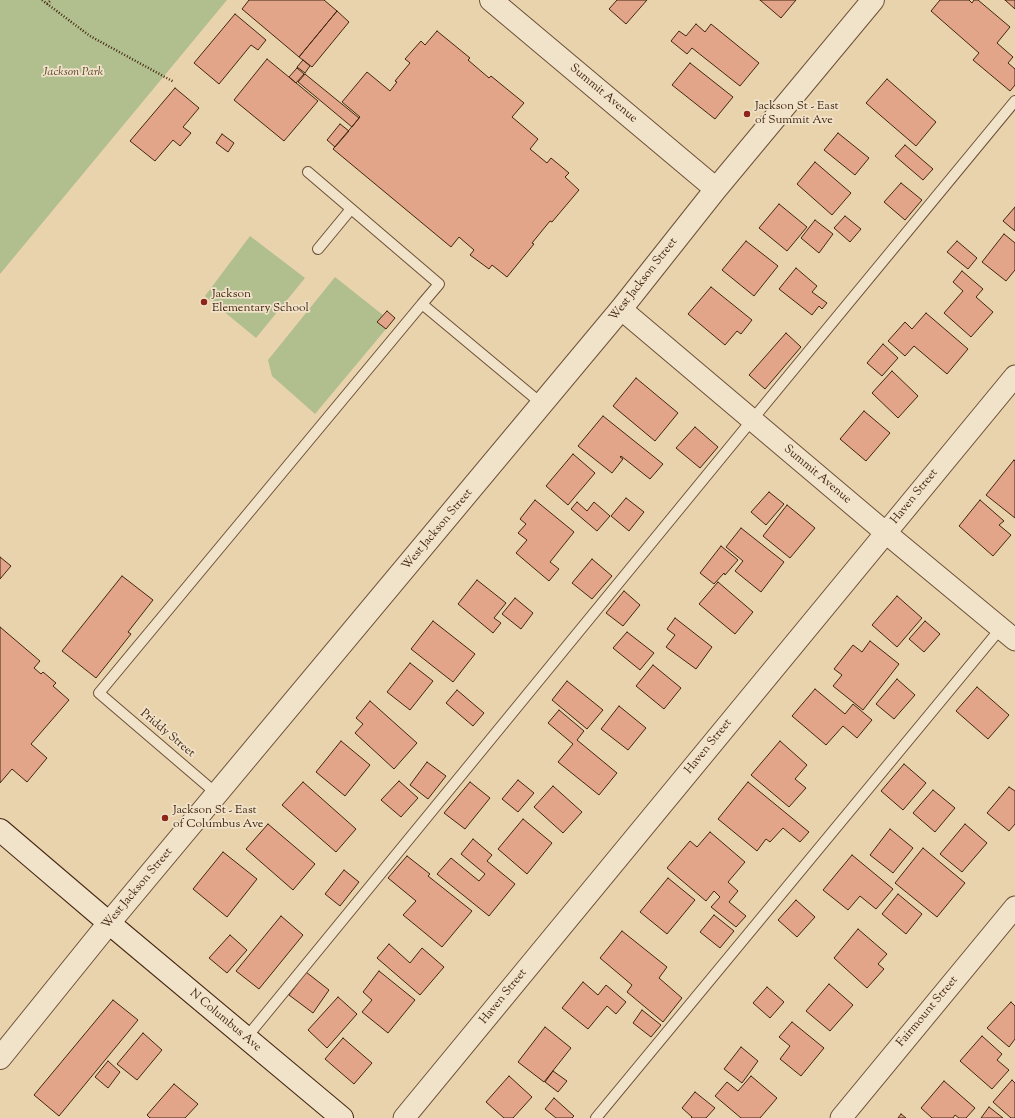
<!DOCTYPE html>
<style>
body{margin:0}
canvas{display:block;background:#e9d3ad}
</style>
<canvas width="1015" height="1118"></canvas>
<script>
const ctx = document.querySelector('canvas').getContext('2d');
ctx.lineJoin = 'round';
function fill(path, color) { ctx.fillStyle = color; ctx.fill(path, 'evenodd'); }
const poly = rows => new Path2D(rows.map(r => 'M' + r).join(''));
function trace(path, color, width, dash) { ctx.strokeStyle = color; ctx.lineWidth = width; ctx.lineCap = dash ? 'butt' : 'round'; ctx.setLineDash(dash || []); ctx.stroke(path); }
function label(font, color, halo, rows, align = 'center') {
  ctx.font = font + ' "Sorts Mill Goudy",serif'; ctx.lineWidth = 3.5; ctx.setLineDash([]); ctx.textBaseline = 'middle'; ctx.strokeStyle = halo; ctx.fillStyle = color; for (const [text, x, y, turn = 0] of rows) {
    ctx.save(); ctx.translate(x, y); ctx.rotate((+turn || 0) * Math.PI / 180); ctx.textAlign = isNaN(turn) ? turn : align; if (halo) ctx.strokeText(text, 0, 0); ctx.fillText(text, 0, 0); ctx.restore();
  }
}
const green = poly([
 [0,0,227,0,0,274],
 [250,236,305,278,256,338,205,296],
 [335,277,383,315,378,322,386,329,315,414,272,376,268,360]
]);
const building = poly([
 [249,0,324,0,337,11,299,57,242,9,249,0],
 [617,0,647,0,626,24,609,9,617,0],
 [760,0,796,0,781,18,760,0],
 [940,0,969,0,972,3,974,0,978,0,1010,27,997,43,1013,57,1008,63,1015,69,1015,85,1010,91,973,60,979,53,931,11,940,0],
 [1005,0,1015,0,1015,9,1005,0],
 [337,11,349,22,312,67,299,57,337,11],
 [235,14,266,40,258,50,251,45,219,84,194,63,235,14],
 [696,24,705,32,711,24,759,63,740,86,692,48,687,54,671,41,679,31,686,36,696,24],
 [437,31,470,58,468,60,489,78,491,76,524,103,512,117,538,139,530,149,547,163,551,158,569,173,565,177,579,190,552,222,550,221,532,243,534,244,507,277,492,265,489,269,470,255,474,250,459,237,451,247,333,149,360,117,342,102,367,72,390,91,397,82,395,81,410,63,405,59,421,41,425,45,437,31],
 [267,59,318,101,284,141,234,100,267,59],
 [303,60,310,66,305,73,297,67,303,60],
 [690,63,733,97,715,119,672,85,690,63],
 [297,68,304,74,296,83,289,77,297,68],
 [305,74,359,118,352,127,298,82,305,74],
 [887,79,936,122,916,146,866,103,887,79],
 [175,88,199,108,183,127,191,133,180,146,173,140,155,161,130,141,175,88],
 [340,124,349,131,335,147,327,140,340,124],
 [838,133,869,158,855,175,824,150,838,133],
 [222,134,234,143,228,152,216,143,222,134],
 [905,145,933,169,923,180,895,156,905,145],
 [815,162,851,193,832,215,797,184,815,162],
 [901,183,922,200,905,220,884,202,901,183],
 [779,204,807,227,787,251,759,228,779,204],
 [1015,207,1015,231,1003,221,1015,207],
 [845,216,861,229,850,242,834,228,845,216],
 [815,220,833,234,819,253,801,238,815,220],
 [1004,234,1015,243,1015,270,1006,281,982,262,1004,234],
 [746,241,778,266,754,296,722,270,746,241],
 [957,241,977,258,968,269,947,252,957,241],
 [796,268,817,286,812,292,827,303,822,309,819,306,812,315,779,289,796,268],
 [962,271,983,289,976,297,993,312,971,337,944,313,963,291,953,282,962,271],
 [711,287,752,320,741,334,737,331,725,345,688,314,711,287],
 [387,311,395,318,386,329,377,322,387,311],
 [926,313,968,349,947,374,914,346,905,356,888,341,905,322,912,329,926,313],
 [786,333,801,347,765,389,749,375,786,333],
 [883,344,898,358,882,376,867,363,883,344],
 [892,371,918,396,898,418,872,393,892,371],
 [636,378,678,413,655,441,613,406,636,378],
 [864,411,890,433,866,461,840,439,864,411],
 [603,416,663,464,650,479,621,456,620,457,623,459,612,473,578,446,603,416],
 [695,427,718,447,700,468,676,448,695,427],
 [573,454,595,473,568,505,546,486,573,454],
 [1014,460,1015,461,1015,518,986,495,1014,460],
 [769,492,784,504,766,525,751,512,769,492],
 [626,498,644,512,629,531,611,516,626,498],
 [535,500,574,532,550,562,559,569,549,581,516,553,527,540,518,533,526,524,520,519,535,500],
 [980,500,1004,521,999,525,1011,535,993,556,959,526,980,500],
 [577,502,587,511,594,502,610,516,597,531,571,509,577,502],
 [787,505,815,528,790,558,763,536,787,505],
 [741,528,784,562,761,592,735,571,743,561,726,547,741,528],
 [721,546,738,560,725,575,724,573,714,584,700,573,721,546],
 [0,557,11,566,0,579,0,557],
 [592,559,612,576,592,599,572,583,592,559],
 [122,576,153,600,128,632,131,634,96,678,62,651,122,576],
 [477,580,506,603,494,618,501,623,493,633,458,604,477,580],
 [718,582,753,612,735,634,699,604,718,582],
 [624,591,640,605,623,626,606,613,624,591],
 [897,596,922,618,897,647,872,625,897,596],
 [515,598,533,613,521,629,502,614,515,598],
 [675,618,712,647,696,669,666,647,675,635,667,629,675,618],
 [433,621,475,654,453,682,411,649,433,621],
 [925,621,940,634,924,652,909,639,925,621],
 [0,627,40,661,34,668,41,674,43,672,56,683,53,686,69,700,31,744,47,758,27,782,12,769,0,783,0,627],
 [627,632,654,653,640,670,613,648,627,632],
 [870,641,899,664,863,710,833,686,842,675,834,669,853,645,862,652,870,641],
 [410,663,433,681,410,710,387,692,410,663],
 [653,665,681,688,664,709,636,686,653,665],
 [897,679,915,695,894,719,876,704,897,679],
 [567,681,603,710,587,729,552,700,567,681],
 [977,687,1009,715,988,739,956,711,977,687],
 [815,689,845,714,853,704,872,720,857,738,843,726,826,745,792,716,815,689],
 [457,690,484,713,473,726,446,703,457,690],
 [370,701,417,743,394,769,355,733,363,724,356,718,370,701],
 [619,706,646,728,628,750,601,729,619,706],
 [559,710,584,731,577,740,617,773,599,795,558,762,573,744,548,723,559,710],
 [341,741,370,765,345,796,316,772,341,741],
 [780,741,807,765,795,779,806,788,789,807,751,775,780,741],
 [427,762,446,776,428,799,410,785,427,762],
 [904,764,926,783,903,810,881,791,904,764],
 [518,780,534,793,518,812,502,799,518,780],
 [399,781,418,798,401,817,381,800,399,781],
 [303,782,356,829,336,852,282,805,303,782],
 [470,782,490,798,465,829,444,813,470,782],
 [748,782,809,832,800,842,783,828,770,842,766,839,757,851,718,819,748,782],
 [553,786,582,812,563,833,534,807,553,786],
 [1009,787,1015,791,1015,824,1009,831,987,813,1009,787],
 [933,790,955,808,935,832,913,813,933,790],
 [523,819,552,843,527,874,498,849,523,819],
 [268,824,315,864,293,890,246,849,268,824],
 [965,824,987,843,962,872,940,854,965,824],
 [890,829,913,848,893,873,870,855,890,829],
 [710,832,745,862,728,882,738,891,729,902,746,916,736,927,711,907,720,897,714,891,706,901,667,868,690,841,697,847,710,832],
 [473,839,492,855,487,861,515,884,489,916,437,874,451,858,479,881,485,874,461,854,473,839],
 [923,848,965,883,937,917,895,883,923,848],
 [223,852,257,879,227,917,193,889,223,852],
 [852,855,893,889,876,909,860,896,848,910,823,890,852,855],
 [407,856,430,874,428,876,472,911,442,947,403,915,416,901,388,878,407,856],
 [344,870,359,882,340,906,325,894,344,870],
 [668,878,695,900,667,934,640,912,668,878],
 [898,894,922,914,906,934,882,914,898,894],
 [796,900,815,917,797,937,778,920,796,900],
 [714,915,734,931,720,948,700,932,714,915],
 [281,916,303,935,259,989,236,971,281,916],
 [858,929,887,954,878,964,884,969,867,988,834,958,858,929],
 [622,931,667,967,659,978,682,998,663,1022,627,992,632,985,600,958,622,931],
 [230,935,247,950,227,973,209,958,230,935],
 [389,944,410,963,422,948,444,967,420,995,377,958,389,944],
 [379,971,415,1000,388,1033,362,1012,372,1000,363,992,379,971],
 [306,972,329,990,313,1013,289,995,306,972],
 [583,982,598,995,606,985,626,1002,616,1014,607,1006,588,1029,562,1008,583,982],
 [829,984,853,1005,830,1031,806,1011,829,984],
 [767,987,784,1002,770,1018,753,1003,767,987],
 [338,997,357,1014,327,1048,308,1030,338,997],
 [113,1000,138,1020,59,1116,34,1095,113,1000],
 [1011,1002,1015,1006,1015,1039,1009,1047,987,1028,1011,1002],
 [642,1010,661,1025,651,1037,633,1023,642,1010],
 [792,1022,824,1048,801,1076,780,1059,790,1046,779,1037,792,1022],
 [545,1027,571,1048,544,1082,518,1062,545,1027],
 [143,1033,162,1050,137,1080,117,1064,143,1033],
 [982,1036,1002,1054,997,1060,1009,1070,992,1089,960,1061,982,1036],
 [343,1038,372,1063,354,1084,325,1059,343,1038],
 [741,1047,758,1061,742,1083,724,1069,741,1047],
 [108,1061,120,1072,108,1088,95,1077,108,1061],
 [553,1071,567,1081,558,1092,545,1082,553,1071],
 [509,1076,532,1097,513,1118,504,1118,486,1102,509,1076],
 [751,1076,777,1098,760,1118,741,1118,715,1096,727,1082,738,1091,751,1076],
 [1012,1080,1015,1083,1015,1118,1011,1118,993,1102,1012,1080],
 [944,1081,975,1108,966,1118,959,1118,955,1115,953,1118,932,1118,921,1108,944,1081],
 [174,1084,198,1104,185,1118,150,1118,147,1115,174,1084],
 [695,1092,715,1108,706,1118,691,1118,692,1117,682,1108,695,1092],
 [554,1098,574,1116,572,1118,556,1118,545,1109,554,1098],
 [989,1107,1003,1118,981,1118,989,1107],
 [901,1114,906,1118,898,1118,901,1114]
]);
const path = poly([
 [42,0,90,36,174,82],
 [47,4,51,0]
]);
const service = poly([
 [308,172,439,284,422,304],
 [318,249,351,209],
 [217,794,99,693,422,304,542,404],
 [246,1038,752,420,1015,101],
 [596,1118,1001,628]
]);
const minor = poly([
 [621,309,886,533,1015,640],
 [404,1118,1015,376],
 [841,1118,1015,907]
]);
const tertiary = poly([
 [491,0,716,189],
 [0,1058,109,923,621,309,716,189,873,0]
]);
const secondary = poly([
 [0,830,109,923,342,1118]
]);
const markers = [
 [747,114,4,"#8f2418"],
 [204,302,4,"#8f2418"],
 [165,818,4,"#8f2418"]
];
const parkNames = [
 ["Jackson Park",73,73]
];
const streetNames = [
 ["Summit Avenue",603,94,40],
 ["West Jackson Street",644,280,-52],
 ["Summit Avenue",817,475,40],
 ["Haven Street",915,497,-51],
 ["West Jackson Street",438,530,-50],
 ["Priddy Street",167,734,40],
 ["Haven Street",709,747,-51],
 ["West Jackson Street",138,889,-50],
 ["Haven Street",504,997,-51],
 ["Fairmount Street",928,1012,-50],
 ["N Columbus Ave",225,1021,40]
];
const poiNames = [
 ["Jackson St - East",755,107],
 ["of Summit Ave",755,121],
 ["Jackson",212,295],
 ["Elementary School",212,309],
 ["Jackson St - East",173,811],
 ["of Columbus Ave",173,825]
];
fill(green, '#b1be8e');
fill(building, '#e3a589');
trace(building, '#432610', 1);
trace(service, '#6c5137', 12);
trace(minor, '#6c5137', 23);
trace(tertiary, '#6c5137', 24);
trace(secondary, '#432610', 24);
trace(path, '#432610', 2.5, [1, 2]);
trace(service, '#f1e2ca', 10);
trace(minor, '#f1e2ca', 21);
trace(tertiary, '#f1e2ca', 22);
trace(secondary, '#f1e2ca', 22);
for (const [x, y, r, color] of markers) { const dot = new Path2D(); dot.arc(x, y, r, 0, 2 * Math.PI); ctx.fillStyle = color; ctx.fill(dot); trace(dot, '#f1e2ca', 1.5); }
label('italic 12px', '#594429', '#f1e2ca', parkNames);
label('12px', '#432610', '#f1e2ca', streetNames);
label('12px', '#432610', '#f1e2ca', poiNames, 'left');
</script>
